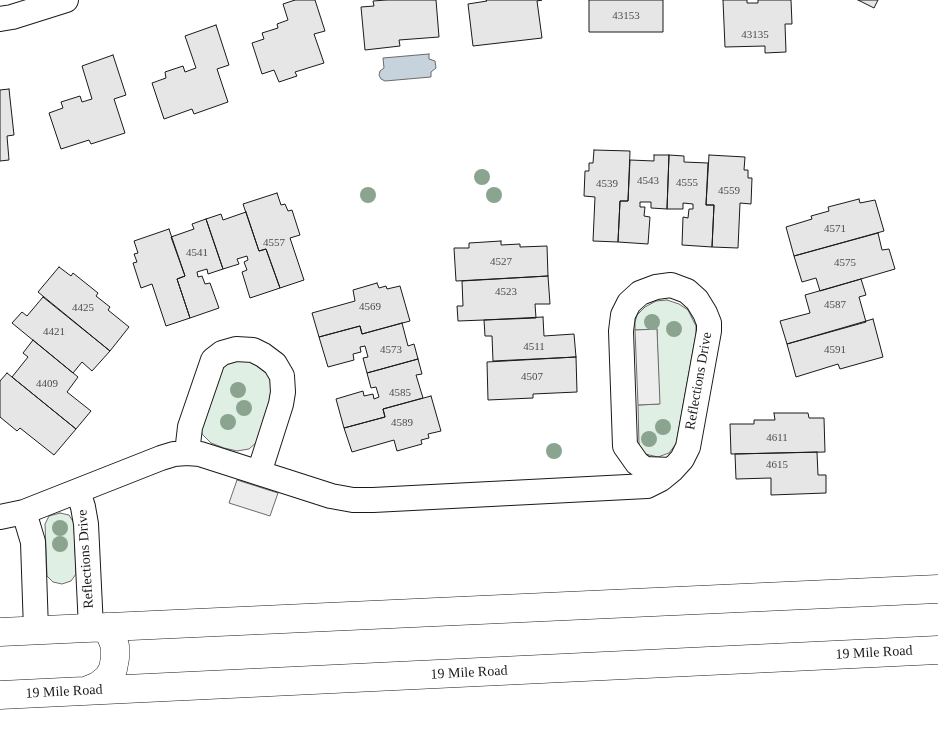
<!DOCTYPE html>
<html>
<head>
<meta charset="utf-8">
<style>
	body { margin:0 }
	canvas { display:block; background:#fff }
</style>
</head>
<body>
<canvas width="938" height="744"></canvas>
<script>
const g = document.querySelector('canvas').getContext('2d');
g.lineJoin = 'round';
function fillPath(path, color) { g.fillStyle = color; g.fill(path, 'evenodd'); }
const poly = rows => new Path2D(rows.map(r => 'M' + r).join(''));
function trace(path, color, width, dash) { g.strokeStyle = color; g.lineWidth = width; g.lineCap = dash ? 'butt' : 'round'; g.setLineDash(dash || []); g.stroke(path); }
function drawText(font, color, halo, rows, align = 'center') {
  g.font = font + ' Georgia,serif'; g.lineWidth = 4; g.setLineDash([]); g.textBaseline = 'middle'; g.strokeStyle = halo; g.fillStyle = color; for (const [text, x, y, turn = 0] of rows) {
    g.save(); g.translate(x, y); g.rotate((+turn || 0) * Math.PI / 180); g.textAlign = isNaN(turn) ? turn : align; if (halo) g.strokeText(text, 0, 0); g.fillText(text, 0, 0); g.restore();
  }
}
const green = poly([
	[667,300,679,304,688,310,696,326,696,334,676,444,669,453,658,457,645,454,639,445,638,405,659,404,657,330,635,330,635,322,637,315,645,307,656,301,667,300],
	[239,359,253,360,264,369,271,379,274,392,257,442,249,449,237,451,224,448,211,443,202,434,201,423,218,373,226,364,239,359],
	[60,513,69,515,74,523,76,574,71,581,62,584,53,582,47,576,45,524,49,516,60,513]
]);
fillPath(green, '#e0efe3');
trace(green, '#6a6a6a', 1);
const parking = poly([
	[657,329,660,404,638,405,635,330,657,329],
	[237,480,278,493,270,516,229,503,237,480]
]);
fillPath(parking, '#ededed');
trace(parking, '#6a6a6a', 1);
const water = poly([
	[429,54,429,59,435,61,436,68,431,72,431,77,385,81,381,79,379,75,380,71,384,68,383,58,429,54]
]);
fillPath(water, '#c6d2dc');
trace(water, '#6a6a6a', 1);
const building = poly([
	[295,0,315,0,325,31,314,34,324,63,295,72,297,76,279,82,274,70,262,74,252,43,264,39,262,33,278,28,277,24,288,20,283,4,295,0],
	[386,0,436,0,439,37,399,40,400,46,365,50,361,7,374,6,373,1,386,0],
	[486,0,542,0,537,1,542,38,473,46,468,4,487,1,486,0],
	[589,0,663,0,663,32,589,32,589,0],
	[723,0,747,0,747,3,758,3,758,0,791,0,792,24,785,24,786,52,765,53,765,46,725,47,723,0],
	[858,0,878,0,874,8,858,0],
	[216,25,229,65,217,69,228,102,194,114,192,109,164,119,152,83,166,78,165,72,183,66,185,72,196,68,185,36,216,25],
	[113,55,126,95,114,99,125,133,91,144,89,140,61,149,49,113,63,108,61,102,80,96,82,102,92,99,82,66,113,55],
	[9,89,14,135,7,136,9,160,0,161,0,90,9,89],
	[594,150,630,151,628,201,620,201,618,242,593,241,595,197,584,196,585,171,589,171,589,163,593,163,594,150],
	[654,155,669,155,667,209,651,208,651,202,640,202,640,207,645,207,644,216,650,217,648,244,618,242,620,201,628,201,630,160,654,161,654,155],
	[669,155,684,156,684,162,708,163,706,205,714,205,712,247,682,245,683,217,688,218,689,209,693,209,693,204,683,203,683,209,667,209,669,155],
	[709,155,745,157,744,170,748,170,748,178,752,178,751,204,740,203,738,248,712,247,714,205,706,205,709,155],
	[277,193,281,205,285,204,288,211,292,210,300,235,290,238,304,280,280,288,266,249,259,251,243,204,277,193],
	[859,199,860,203,875,200,884,231,794,256,786,227,812,219,811,216,829,211,828,207,859,199],
	[246,212,259,251,266,249,280,288,250,298,242,272,247,270,244,262,248,260,247,256,237,259,239,264,223,269,206,219,221,214,223,220,246,212],
	[206,219,223,269,208,274,207,269,197,272,198,277,202,276,205,284,210,283,219,308,190,318,177,279,185,276,171,237,194,229,192,224,206,219],
	[169,229,185,276,177,279,190,318,166,326,152,284,141,288,133,263,137,262,134,254,138,253,134,241,169,229],
	[878,233,882,250,889,249,895,269,820,291,816,278,802,282,794,256,878,233],
	[501,241,501,245,520,244,520,247,547,246,548,276,456,281,454,248,469,248,469,243,501,241],
	[59,267,71,276,73,273,98,293,96,296,110,307,108,310,129,327,110,351,38,292,59,267],
	[548,276,550,304,535,304,536,318,458,321,457,306,463,306,462,281,548,276],
	[861,279,866,295,859,297,866,322,787,344,780,321,810,313,805,295,861,279],
	[377,283,379,288,386,286,387,289,400,286,410,321,362,334,360,326,319,337,312,313,355,301,353,290,377,283],
	[43,297,110,351,92,371,82,362,73,373,12,323,22,312,27,316,43,297],
	[543,317,544,336,574,334,576,357,493,361,492,336,485,336,484,320,543,317],
	[873,319,883,357,840,369,838,364,796,377,787,344,873,319],
	[402,323,408,346,414,344,418,359,367,373,363,358,368,357,365,346,360,347,361,352,353,354,354,360,328,367,319,337,360,326,362,334,402,323],
	[33,340,78,377,67,392,91,411,76,429,12,377,28,357,23,353,33,340],
	[576,357,577,392,533,394,533,398,488,400,487,362,576,357],
	[418,359,422,374,416,375,423,398,383,409,385,417,344,428,336,399,363,391,364,396,373,394,374,399,379,397,376,387,371,388,367,373,418,359],
	[7,373,76,429,54,455,20,428,17,431,0,417,0,381,7,373],
	[431,396,441,431,428,434,429,438,421,440,422,444,397,451,394,440,352,452,344,428,385,417,383,409,431,396],
	[774,413,808,413,809,418,824,418,825,452,731,454,730,424,754,424,754,420,775,420,774,413],
	[817,452,818,475,826,475,826,493,771,495,771,478,736,479,735,454,817,452]
]);
fillPath(building, '#e6e6e6');
trace(building, '#1a1a1a', 1);
const minor = poly([
	[0,19,12,17,66,0],
	[187,453,190,427,213,360,222,353,236,349,253,350,263,355,275,364,282,376,283,392,281,404,259,473],
	[78,491,83,507,86,524,91,628],
	[24,512,33,542,36,630],
	[0,517,24,512,161,458,174,454,187,453,200,454,331,496,353,500,373,500,647,486,661,479,672,470,682,459,688,447,709,331,709,323,705,313,697,300,687,291,671,285,656,287,640,293,629,303,623,315,621,331,625,446,637,463,645,469,672,470]
]);
const secondary = poly([
	[0,632,938,589],
	[86,691,98,686,108,678,113,669,115,658,115,646,111,636,106,627],
	[0,695,938,650]
]);
trace(minor, '#1a1a1a', 26);
trace(secondary, '#1a1a1a', 29);
trace(minor, '#fff', 24);
trace(secondary, '#fff', 28);
g.fillStyle = '#8aa48f';
for (const [x, y] of [
	[482,177],
	[368,195],
	[494,195],
	[652,322],
	[674,329],
	[238,390],
	[244,408],
	[228,422],
	[663,427],
	[649,439],
	[554,451],
	[60,528],
	[60,544]
]) { g.beginPath(); g.arc(x, y, 8, 0, 2 * Math.PI); g.fill(); }
drawText('11px', '#4d4d4d', null, [
	["43153",626,16],
	["43135",755,35],
	["4543",648,181],
	["4555",687,183],
	["4539",607,184],
	["4559",729,191],
	["4571",835,229],
	["4557",274,243],
	["4541",197,253],
	["4527",501,262],
	["4575",845,263],
	["4523",506,292],
	["4587",835,305],
	["4569",370,307],
	["4425",83,308],
	["4421",54,332],
	["4511",534,347],
	["4573",391,350],
	["4591",835,350],
	["4507",532,377],
	["4409",47,384],
	["4585",400,393],
	["4589",402,423],
	["4611",777,438],
	["4615",777,465]
]);
drawText('14px', '#1a1a1a', '#fff', [
	["Reflections Drive",699,381,-80],
	["Reflections Drive",86,559,-94],
	["19 Mile Road",874,653,-3],
	["19 Mile Road",469,673,-3],
	["19 Mile Road",64,692,-3]
]);
</script>
</body>
</html>
